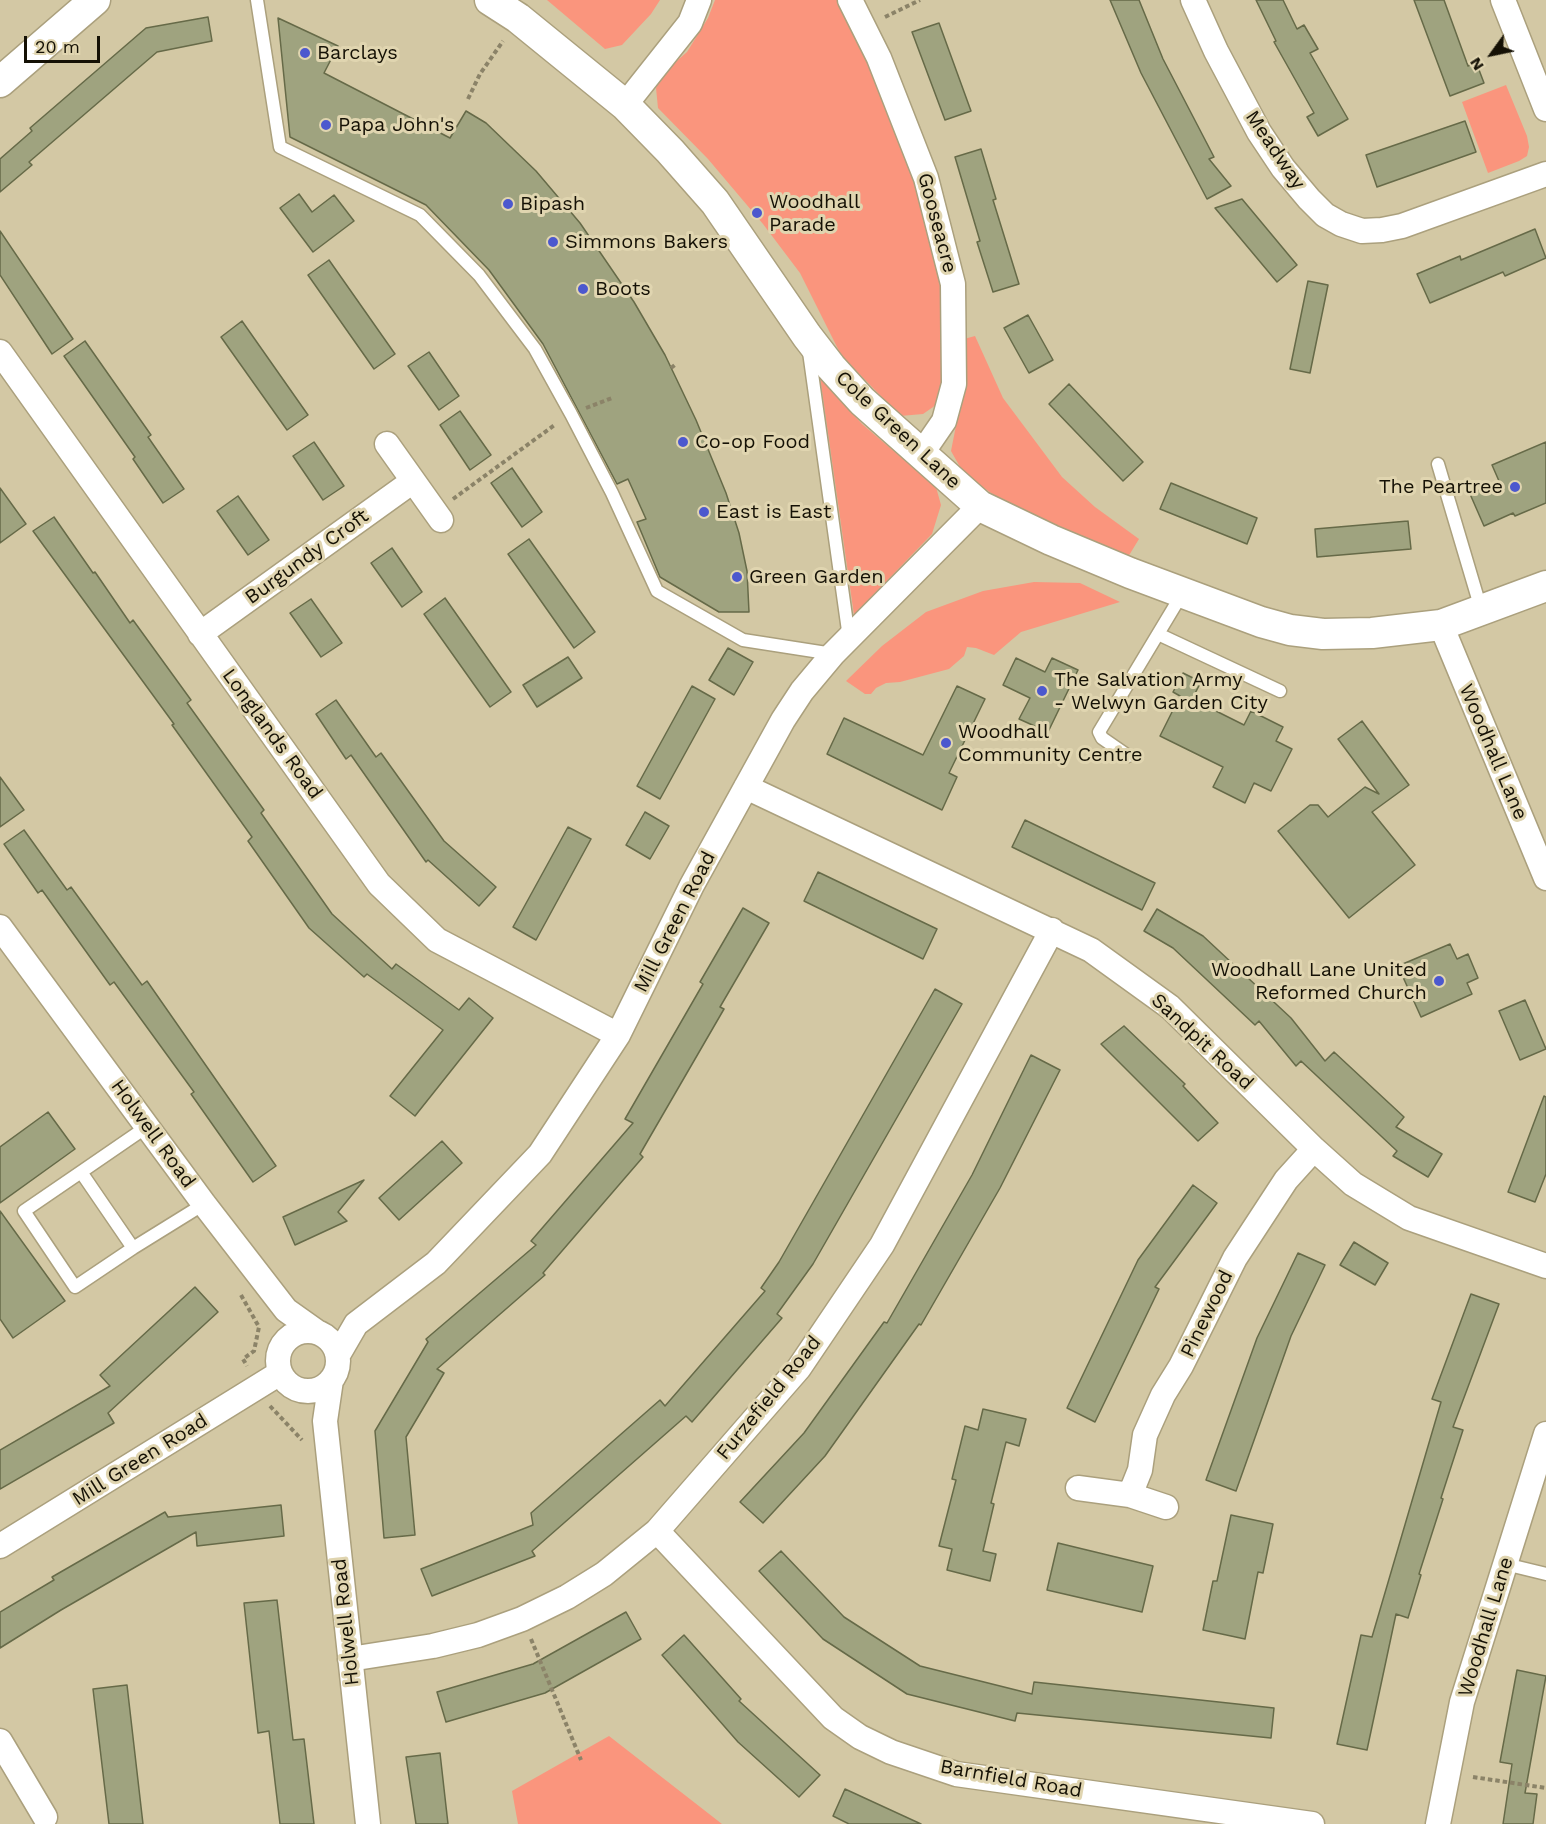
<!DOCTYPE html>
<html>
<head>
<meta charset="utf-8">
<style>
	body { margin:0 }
	#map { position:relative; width:1546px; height:1824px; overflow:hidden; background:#d3c8a4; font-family:"Work Sans",sans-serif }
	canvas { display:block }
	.north { position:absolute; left:1462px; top:24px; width:60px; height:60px; -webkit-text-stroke:4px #e0d5b0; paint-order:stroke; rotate:237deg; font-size:16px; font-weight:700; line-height:24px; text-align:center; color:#151105 }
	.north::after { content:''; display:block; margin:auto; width:21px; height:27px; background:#151105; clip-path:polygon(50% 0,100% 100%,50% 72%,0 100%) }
	.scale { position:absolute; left:24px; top:36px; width:76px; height:27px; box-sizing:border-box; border:3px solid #151105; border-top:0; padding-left:8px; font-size:18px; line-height:21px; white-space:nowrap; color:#151105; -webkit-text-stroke:4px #e0d5b0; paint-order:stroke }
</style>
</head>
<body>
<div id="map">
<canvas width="1546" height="1824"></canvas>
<div class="north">N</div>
<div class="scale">20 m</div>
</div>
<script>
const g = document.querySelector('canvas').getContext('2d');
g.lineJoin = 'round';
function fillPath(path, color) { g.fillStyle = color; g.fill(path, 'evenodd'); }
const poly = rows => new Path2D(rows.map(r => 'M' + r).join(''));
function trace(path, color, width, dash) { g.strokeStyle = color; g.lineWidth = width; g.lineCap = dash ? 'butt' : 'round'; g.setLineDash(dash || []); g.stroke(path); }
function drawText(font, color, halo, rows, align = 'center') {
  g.font = font + ' "Work Sans",sans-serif'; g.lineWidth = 6; g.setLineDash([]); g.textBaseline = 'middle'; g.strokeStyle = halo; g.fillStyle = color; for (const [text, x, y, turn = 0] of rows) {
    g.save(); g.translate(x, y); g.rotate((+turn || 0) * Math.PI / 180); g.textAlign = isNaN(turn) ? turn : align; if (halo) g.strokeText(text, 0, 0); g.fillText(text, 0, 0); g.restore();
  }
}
fillPath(poly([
	[547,0,660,0,651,14,622,45,605,49],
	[715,0,840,0,858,32,920,195,946,301,945,387,936,405,923,414,900,416,841,355,800,273,763,224,708,159,658,108,656,88,664,72,687,52,708,18],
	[1506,85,1527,136,1529,147,1527,156,1519,161,1488,173,1462,102],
	[975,336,1003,398,1062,477,1095,507,1139,539,1128,557,1050,527,991,493,964,474,951,451,963,390,964,339],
	[820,377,862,424,936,487,941,505,932,534,854,615],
	[1034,582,1080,583,1120,602,1021,632,994,655,976,648,967,647,964,656,949,669,900,682,886,683,876,688,871,694,865,694,846,681,882,646,926,612,983,591],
	[609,1736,722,1824,518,1824,512,1791]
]), '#fa957d');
const building = poly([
	[1110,0,1139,0,1163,59,1214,157,1209,159,1231,186,1207,199,1141,73,1110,0],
	[1256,0,1283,0,1297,29,1304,25,1318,49,1310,53,1348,119,1318,136,1307,117,1314,113,1274,42,1276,41,1256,0],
	[1414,0,1444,0,1468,66,1476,62,1484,83,1450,96,1414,0],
	[208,17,212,41,157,52,29,162,32,165,0,192,0,159,32,131,30,128,146,28,208,17],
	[278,18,338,46,324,73,450,138,466,111,486,123,536,171,580,223,634,302,665,355,696,420,726,493,739,533,747,571,749,612,719,612,660,577,637,522,646,519,628,479,617,484,543,344,489,270,426,205,290,137,278,18],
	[939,23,971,111,945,120,912,32,939,23],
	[1465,121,1476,152,1377,187,1366,155,1465,121],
	[981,149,996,199,993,200,1019,284,993,292,977,242,980,241,955,157,981,149],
	[299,194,312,212,334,195,354,221,313,252,280,208,299,194],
	[1242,199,1297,265,1277,282,1215,208,1242,199],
	[1535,229,1546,258,1505,276,1503,272,1430,303,1417,274,1460,256,1461,260,1535,229],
	[0,231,73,339,52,354,0,275,0,231],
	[329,260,395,354,374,369,308,275,329,260],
	[1308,281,1328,285,1310,373,1290,369,1308,281],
	[1028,315,1053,360,1029,373,1004,328,1028,315],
	[242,321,308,415,287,430,221,337,242,321],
	[85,341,151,435,148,437,184,489,163,503,133,459,135,457,64,356,85,341],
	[429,352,459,396,439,410,408,366,429,352],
	[1069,384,1143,462,1123,481,1049,404,1069,384],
	[460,411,491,455,470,470,440,425,460,411],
	[314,442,344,486,323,500,293,456,314,442],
	[1546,442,1546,503,1515,516,1513,513,1484,526,1470,494,1499,481,1492,465,1546,442],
	[512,468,542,512,522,527,491,483,512,468],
	[1171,483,1257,518,1247,544,1160,509,1171,483],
	[0,488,26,524,0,543,0,488],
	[238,496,269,540,248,555,217,511,238,496],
	[54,517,93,573,95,572,130,623,133,620,191,700,187,703,264,810,261,813,332,914,392,969,396,964,459,1010,469,998,493,1018,415,1116,390,1096,443,1030,367,974,364,977,309,928,248,841,252,837,172,725,174,724,33,531,54,517],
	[1408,521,1411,549,1317,557,1315,529,1408,521],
	[529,539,595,632,574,648,508,554,529,539],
	[392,548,422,592,402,607,371,563,392,548],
	[445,598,511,692,490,707,424,614,445,598],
	[311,599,342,643,321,657,290,613,311,599],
	[728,648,753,662,734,695,709,680,728,648],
	[568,657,582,678,537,707,523,685,568,657],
	[1016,658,1045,672,1052,658,1078,670,1048,732,1019,719,1030,698,1003,685,1016,658],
	[1183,673,1201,682,1192,699,1244,725,1251,711,1283,727,1276,741,1292,749,1271,791,1254,783,1245,803,1213,787,1223,767,1160,736,1180,696,1173,692,1183,673],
	[692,686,715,699,660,799,637,786,692,686],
	[957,686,985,699,949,773,957,777,942,810,827,754,844,718,923,755,957,686],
	[336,700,376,757,381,753,444,841,496,887,479,906,428,860,426,862,351,755,346,759,316,714,336,700],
	[1362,721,1409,785,1372,812,1415,865,1349,918,1278,831,1310,805,1318,805,1328,817,1365,787,1379,794,1338,739,1362,721],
	[0,777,24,810,0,827,0,777],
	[645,812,669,826,650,859,626,845,645,812],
	[1025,820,1155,883,1142,910,1012,847,1025,820],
	[568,827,591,839,536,940,513,927,568,827],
	[24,830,67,890,71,887,142,985,147,981,276,1166,253,1182,191,1094,194,1092,114,982,110,985,42,890,38,893,4,844,24,830],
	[818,872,937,929,923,959,804,901,818,872],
	[743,908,769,923,720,1007,724,1009,640,1154,643,1157,543,1273,545,1275,437,1369,444,1373,406,1437,415,1535,384,1538,375,1431,428,1342,426,1339,536,1245,531,1241,633,1123,625,1119,703,984,700,982,743,908],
	[1157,909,1203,936,1291,1018,1325,1061,1334,1052,1404,1117,1396,1127,1442,1154,1428,1177,1393,1156,1397,1151,1301,1061,1296,1066,1259,1021,1255,1025,1173,948,1144,931,1157,909],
	[1450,944,1457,959,1468,954,1478,978,1467,983,1472,994,1421,1017,1398,966,1450,944],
	[935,989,962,1004,813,1264,777,1314,782,1318,692,1422,686,1416,532,1551,535,1556,432,1596,421,1569,533,1525,531,1513,660,1400,665,1406,765,1291,761,1288,779,1262,935,989],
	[1525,1000,1546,1049,1520,1060,1499,1011,1525,1000],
	[1124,1026,1185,1084,1183,1086,1218,1123,1198,1141,1101,1044,1124,1026],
	[1031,1055,1060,1070,1000,1188,921,1325,919,1324,825,1456,763,1523,740,1502,804,1433,884,1322,887,1323,972,1175,1031,1055],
	[1544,1096,1546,1097,1546,1174,1535,1202,1508,1192,1544,1096],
	[48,1112,75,1149,0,1203,0,1147,48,1112],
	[442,1141,462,1163,399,1220,379,1198,442,1141],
	[364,1180,338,1212,347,1221,295,1245,283,1217,364,1180],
	[1193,1185,1217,1203,1155,1287,1159,1289,1095,1422,1067,1408,1138,1260,1193,1185],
	[0,1211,65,1301,13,1338,0,1319,0,1211],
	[1354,1242,1388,1263,1375,1285,1340,1265,1354,1242],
	[1298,1253,1325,1265,1291,1336,1236,1491,1206,1480,1257,1338,1298,1253],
	[195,1287,218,1312,108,1413,114,1423,0,1489,0,1450,110,1386,100,1375,195,1287],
	[1471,1294,1499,1304,1453,1427,1463,1430,1441,1498,1443,1499,1419,1574,1421,1575,1408,1618,1396,1614,1367,1750,1337,1744,1361,1635,1372,1637,1441,1402,1432,1399,1471,1294],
	[983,1409,1026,1419,1019,1446,1006,1442,991,1503,994,1504,983,1551,996,1554,990,1581,947,1570,952,1549,939,1546,956,1480,952,1479,965,1426,978,1430,983,1409],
	[281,1505,284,1536,197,1546,196,1532,61,1610,0,1648,0,1612,54,1580,52,1577,165,1512,168,1517,281,1505],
	[1231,1515,1273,1524,1263,1573,1258,1572,1245,1639,1203,1630,1213,1581,1217,1581,1231,1515],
	[1058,1543,1153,1566,1142,1612,1047,1590,1058,1543],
	[781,1551,844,1617,920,1666,1032,1694,1034,1682,1274,1708,1271,1738,1017,1713,1015,1721,907,1694,823,1639,759,1571,781,1551],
	[277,1600,293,1740,304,1739,314,1824,280,1824,269,1731,258,1733,244,1603,277,1600],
	[626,1612,641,1639,545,1693,446,1722,437,1692,533,1664,626,1612],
	[684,1635,741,1699,739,1701,820,1775,799,1797,738,1742,662,1655,684,1635],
	[1517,1670,1546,1676,1525,1793,1537,1794,1533,1824,1503,1824,1512,1764,1500,1762,1517,1670],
	[127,1685,143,1824,109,1824,93,1689,127,1685],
	[440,1753,448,1824,416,1824,406,1757,440,1753],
	[845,1789,921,1824,849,1824,833,1816,845,1789]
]);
fillPath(building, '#9fa37f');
trace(building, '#666a48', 1.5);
const service = poly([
	[257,0,280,147,420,215,479,275,535,349,571,414,612,493,657,591,743,640,833,654],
	[809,352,849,638],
	[1438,464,1481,609],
	[1158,634,1280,691],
	[1128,756,1102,738,1099,732,1182,594],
	[81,1172,133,1248,75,1287,24,1211,81,1172,148,1126],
	[133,1248,204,1204],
	[1505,1564,1546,1574]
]);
const minor = poly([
	[850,0,879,58,926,178,953,284,954,384,944,421,922,453],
	[1193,0,1216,51,1259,132,1283,168,1309,199,1325,215,1341,224,1362,231,1382,230,1402,226,1546,174],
	[1503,0,1546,109],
	[625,105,690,23,699,0],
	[0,352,379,884,437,940,618,1035],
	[387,444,441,520],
	[1441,625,1546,878],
	[200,634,413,481],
	[746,787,1091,950,1170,1007,1314,1149,1353,1184,1409,1218,1546,1266],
	[0,927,204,1204,286,1310,317,1332],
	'278 1361a30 30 0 1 1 60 0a30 30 0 1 1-60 0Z',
	[338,1355,356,1324,436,1263,540,1154,618,1035,692,885,783,720,802,691,833,654,980,506],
	[331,1380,325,1421,368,1824],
	[1078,1488,1130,1495,1166,1507],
	[1130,1495,1140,1470,1145,1435,1163,1395,1181,1366,1235,1258,1286,1180,1314,1149],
	[657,1531,833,1718,860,1737,891,1752,956,1774,1312,1824],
	[0,1546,280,1373],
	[350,1659,433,1646,478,1635,522,1619,567,1597,604,1574,657,1531,799,1368,882,1245,1052,930],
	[0,1741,45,1817],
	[1438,1824,1462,1702,1546,1434]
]);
const tertiary = poly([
	[490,0,518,18,625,105,670,151,715,202,807,336,831,367,862,401,980,506,1051,540,1130,573,1261,622,1290,630,1323,634,1372,633,1441,625,1546,586],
	[0,82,95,0]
]);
trace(service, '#aba07d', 15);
trace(minor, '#aba07d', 27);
trace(tertiary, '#aba07d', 33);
trace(poly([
	[885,17,920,0],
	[468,99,480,74,503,41],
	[671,368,676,364],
	[586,408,612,398],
	[453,499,556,424],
	[241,1295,259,1327,254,1351,243,1359,247,1366],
	[270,1406,302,1440],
	[531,1639,581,1760],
	[1473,1777,1546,1788]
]), '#8b8368', 4, [4.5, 3]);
trace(service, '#fff', 12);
trace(minor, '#fff', 24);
trace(tertiary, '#fff', 30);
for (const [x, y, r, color] of [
	[305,53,6,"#4c58ce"],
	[326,125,6,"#4c58ce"],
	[508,204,6,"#4c58ce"],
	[757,213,6,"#4c58ce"],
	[553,242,6,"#4c58ce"],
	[583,289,6,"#4c58ce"],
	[683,442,6,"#4c58ce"],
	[1515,487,6,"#4c58ce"],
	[704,512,6,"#4c58ce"],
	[737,577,6,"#4c58ce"],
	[1042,691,6,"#4c58ce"],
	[946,743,6,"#4c58ce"],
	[1439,981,6,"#4c58ce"]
]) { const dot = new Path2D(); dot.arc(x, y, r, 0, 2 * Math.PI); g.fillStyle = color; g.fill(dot); trace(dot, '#e0d5b0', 2); }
drawText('20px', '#151105', '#e0d5b0', [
	["Barclays",317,53],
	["Papa John's",338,125],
	["Woodhall",769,202],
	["Parade",769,225],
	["Bipash",520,204],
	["Simmons Bakers",565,242],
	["Boots",595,289],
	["Co-op Food",695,442],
	["The Peartree",1503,487,"right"],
	["East is East",716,512],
	["Green Garden",749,577],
	["The Salvation Army",1054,680],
	["- Welwyn Garden City",1054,703],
	["Woodhall",958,732],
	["Community Centre",958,755],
	["Woodhall Lane United",1427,970,"right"],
	["Reformed Church",1427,993,"right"]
], 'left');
drawText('20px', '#151105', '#e0d5b0', [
	["Meadway",1275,150,56],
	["Gooseacre",937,223,75],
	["Cole Green Lane",898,430,43],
	["Burgundy Croft",307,557,-36],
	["Longlands Road",272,734,54],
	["Woodhall Lane",1493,752,67],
	["Mill Green Road",675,922,-63],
	["Sandpit Road",1202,1042,43],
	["Holwell Road",153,1134,54],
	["Pinewood",1207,1314,-64],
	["Furzefield Road",769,1398,-51],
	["Mill Green Road",140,1460,-32],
	["Holwell Road",346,1622,-96],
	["Woodhall Lane",1486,1627,-73],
	["Barnfield Road",1011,1779,10]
]);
</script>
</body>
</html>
